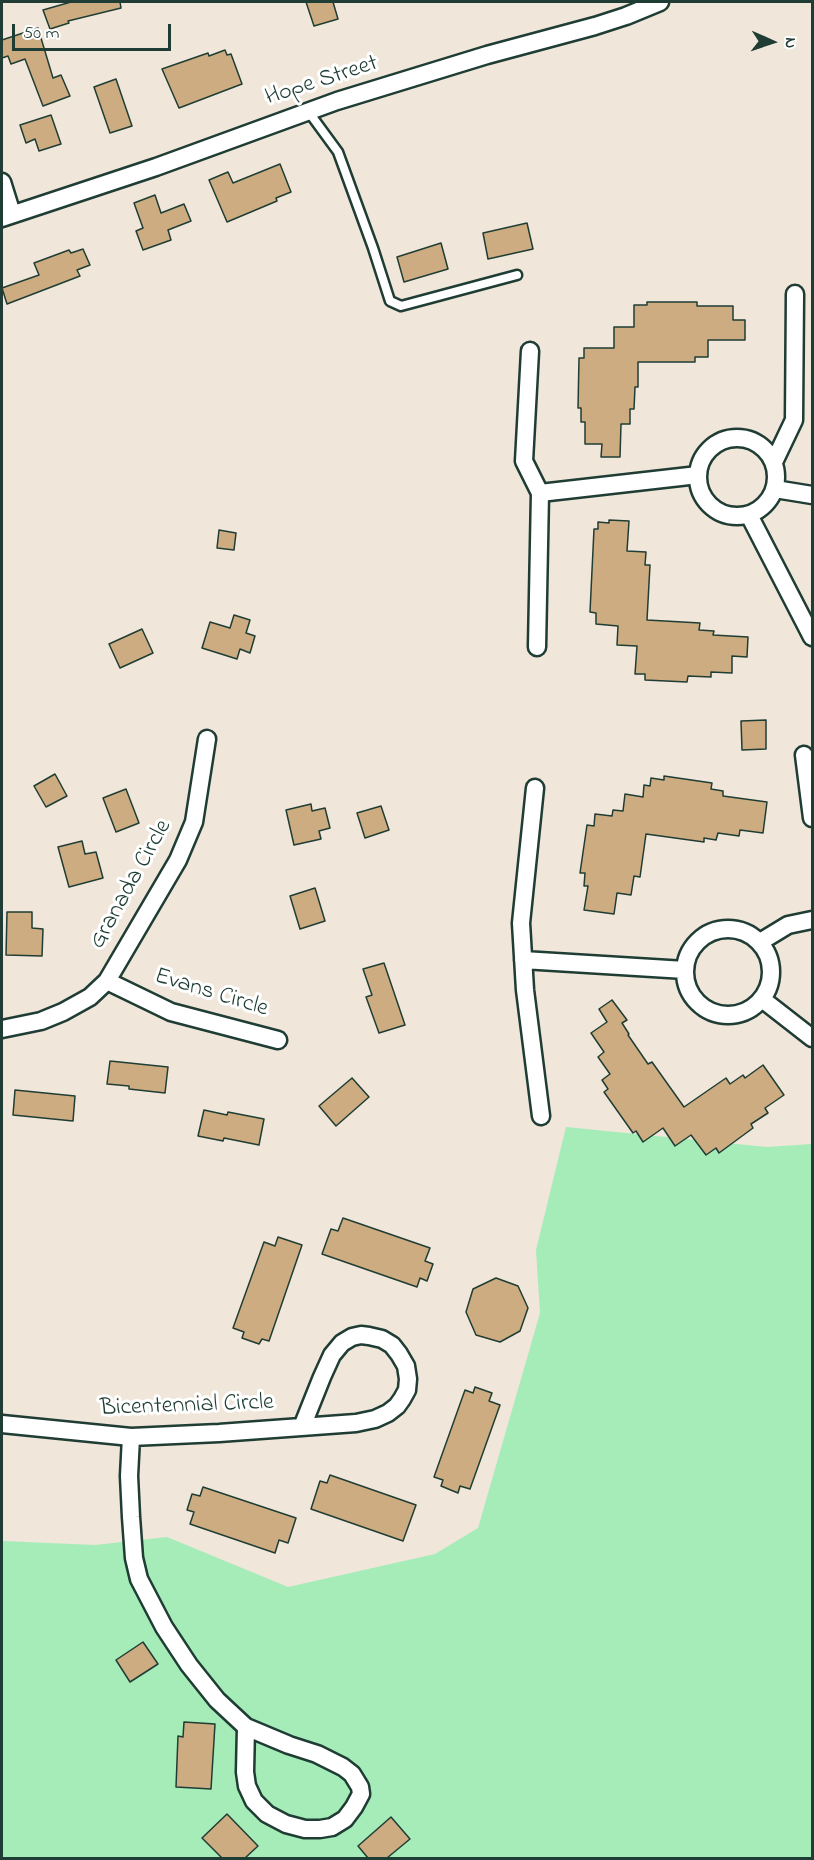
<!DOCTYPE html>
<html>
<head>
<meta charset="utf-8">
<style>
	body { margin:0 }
	#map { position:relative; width:814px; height:1860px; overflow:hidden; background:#f0e6d9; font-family:"Indie Flower",sans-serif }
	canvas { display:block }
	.frame { position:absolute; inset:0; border:3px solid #1f3d34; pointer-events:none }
	.north { position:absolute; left:742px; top:12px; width:60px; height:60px; -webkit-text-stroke:4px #fff; paint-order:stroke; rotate:93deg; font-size:16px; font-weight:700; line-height:24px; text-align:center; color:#1f3d34 }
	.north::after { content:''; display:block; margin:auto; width:21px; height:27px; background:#1f3d34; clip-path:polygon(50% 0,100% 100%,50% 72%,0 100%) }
	.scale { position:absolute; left:12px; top:24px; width:159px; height:27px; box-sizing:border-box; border:3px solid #1f3d34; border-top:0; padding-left:8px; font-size:18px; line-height:21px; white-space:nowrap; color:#1f3d34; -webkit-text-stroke:4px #fff; paint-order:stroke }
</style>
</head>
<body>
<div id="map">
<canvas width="814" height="1860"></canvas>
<div class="frame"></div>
<div class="north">N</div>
<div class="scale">50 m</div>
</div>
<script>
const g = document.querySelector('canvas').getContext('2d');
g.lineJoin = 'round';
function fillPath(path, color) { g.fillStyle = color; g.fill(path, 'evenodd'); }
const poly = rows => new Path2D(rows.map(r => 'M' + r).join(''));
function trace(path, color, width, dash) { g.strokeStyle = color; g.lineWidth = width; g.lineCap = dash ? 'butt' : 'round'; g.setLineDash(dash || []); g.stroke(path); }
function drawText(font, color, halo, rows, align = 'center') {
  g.font = font + ' "Indie Flower",sans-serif'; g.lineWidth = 6; g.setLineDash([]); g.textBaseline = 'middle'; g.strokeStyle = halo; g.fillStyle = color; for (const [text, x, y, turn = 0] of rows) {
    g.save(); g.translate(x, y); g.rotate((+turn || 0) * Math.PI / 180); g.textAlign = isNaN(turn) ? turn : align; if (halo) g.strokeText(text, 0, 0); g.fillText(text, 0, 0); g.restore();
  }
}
fillPath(poly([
	[566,1127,767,1147,812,1144,812,1858,2,1858,2,1541,95,1545,167,1537,288,1587,435,1554,478,1528,540,1313,536,1250]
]), '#a5ecb9');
const building = poly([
	[71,2,120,2,121,8,68,21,69,23,50,29,43,10,71,2],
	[306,2,333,2,338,19,314,26,306,2],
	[38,28,53,78,61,75,70,96,43,106,25,59,11,64,8,56,2,58,2,40,38,28],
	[225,50,227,55,231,54,242,84,179,108,162,69,208,53,209,56,225,50],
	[116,79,132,126,110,133,94,87,116,79],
	[51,115,61,144,39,151,35,139,26,143,20,125,51,115],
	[280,164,291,192,276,198,277,201,227,222,209,180,228,172,233,183,280,164],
	[155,195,161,213,184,204,191,221,168,230,171,240,143,250,136,231,143,228,134,203,155,195],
	[527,223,533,249,488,259,483,233,527,223],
	[441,243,448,269,404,282,397,257,441,243],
	[83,249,90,265,77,270,80,276,7,304,2,288,39,275,34,263,69,250,71,253,83,249],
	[647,302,697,302,697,306,733,306,733,320,745,320,745,340,708,340,708,357,695,357,695,362,638,362,638,387,635,387,634,409,630,409,630,424,621,424,620,457,601,457,602,444,585,444,585,422,581,422,581,408,578,408,579,358,584,358,584,348,614,348,614,327,634,327,634,305,647,305,647,302],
	[609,520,629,521,627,551,646,552,645,565,650,565,647,620,700,623,699,630,714,631,713,635,748,637,747,657,732,656,732,673,711,672,711,677,688,676,687,682,645,680,645,674,635,674,637,646,617,645,618,626,596,624,596,613,590,612,594,529,598,529,598,522,609,523,609,520],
	[219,530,236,533,234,550,217,548,219,530],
	[234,615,250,620,246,633,255,636,250,653,240,649,237,659,202,648,210,622,230,628,234,615],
	[142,629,153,653,120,668,109,644,142,629],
	[766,720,766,749,742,750,741,721,766,720],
	[55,774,67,796,46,807,34,786,55,774],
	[664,776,712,783,711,789,723,791,723,796,767,802,763,833,740,830,739,836,718,833,716,840,704,838,704,842,646,834,640,877,634,876,631,895,617,893,614,914,584,910,588,886,584,886,585,873,580,873,587,825,594,826,595,814,612,816,613,810,623,811,625,794,643,797,644,785,650,786,651,778,664,780,664,776],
	[126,789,139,823,116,832,103,798,126,789],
	[311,804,312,811,325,808,330,828,319,831,321,839,294,845,286,810,311,804],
	[381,806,389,830,365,838,357,813,381,806],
	[82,841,85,854,96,852,103,878,69,887,58,847,82,841],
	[315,888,325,921,300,929,290,896,315,888],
	[7,912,32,912,32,928,43,929,42,956,6,955,7,912],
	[384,963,405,1025,379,1033,366,997,372,995,363,969,384,963],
	[612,1000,627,1020,622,1023,629,1034,628,1035,648,1064,652,1062,684,1107,726,1078,730,1084,743,1075,745,1078,763,1065,784,1095,765,1108,768,1113,751,1124,753,1128,719,1153,716,1148,706,1155,691,1135,675,1146,663,1128,643,1142,636,1131,633,1133,604,1092,608,1089,602,1080,610,1074,598,1057,604,1052,591,1033,607,1022,599,1009,612,1000],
	[110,1061,168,1067,165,1093,129,1089,129,1086,107,1084,110,1061],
	[352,1078,369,1097,336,1126,319,1106,352,1078],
	[15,1090,75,1096,73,1121,13,1115,15,1090],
	[204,1110,227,1115,228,1112,264,1119,259,1145,224,1138,223,1141,198,1136,204,1110],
	[343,1218,430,1248,425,1261,433,1264,427,1281,420,1278,417,1287,322,1254,331,1229,338,1231,343,1218],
	[278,1237,302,1245,269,1341,262,1339,259,1344,242,1338,244,1332,233,1328,264,1242,275,1246,278,1237],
	[496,1278,518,1286,528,1308,520,1331,500,1342,476,1335,466,1312,473,1289,496,1278],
	[475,1387,492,1393,489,1401,500,1405,470,1489,460,1486,458,1493,441,1486,443,1480,434,1477,465,1390,473,1393,475,1387],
	[330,1475,416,1505,403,1541,311,1509,320,1481,327,1483,330,1475],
	[203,1487,296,1518,288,1543,279,1540,275,1553,190,1524,194,1512,187,1510,192,1494,200,1496,203,1487],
	[143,1642,158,1664,130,1682,116,1660,143,1642],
	[184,1722,215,1724,211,1789,176,1787,178,1736,183,1737,184,1722],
	[227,1814,258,1846,245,1858,222,1858,202,1838,227,1814],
	[391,1817,410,1839,387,1858,368,1858,358,1846,391,1817]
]);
fillPath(building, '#ceac81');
trace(building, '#1f3d34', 1.5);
const lane = poly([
	[308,111,338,152,373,248,390,301,401,306,517,275]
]);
const street = poly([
	[2,182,12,214],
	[2,218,156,167,337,101,487,55,595,26,626,16,660,2],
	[530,351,524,461,540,493,537,647],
	'698 477a39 39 0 1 1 78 0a39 39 0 1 1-78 0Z',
	[774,462,794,420,795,294],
	[775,489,812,495],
	[540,493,698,475],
	[749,515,812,637],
	[804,755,812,818],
	[535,788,521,923,525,990,541,1116],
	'685 972a43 43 0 1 1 86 0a43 43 0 1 1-86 0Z',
	[760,942,788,925,812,920],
	[523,960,685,970],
	[107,981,178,860,194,822,207,739],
	[762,999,812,1038],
	[2,1029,41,1021,63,1012,90,997,107,981,171,1012,278,1040],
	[2,1424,131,1437,219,1433,356,1423,375,1419,388,1413,397,1406,402,1399,407,1390,408,1379,406,1366,399,1354,392,1345,382,1339,369,1336,361,1335,352,1337,342,1343,332,1355,322,1377,302,1427],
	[131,1437,129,1476,131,1517,134,1558,139,1579,164,1627,189,1665,217,1700,246,1727,245,1772,247,1786,254,1801,267,1814,286,1824,305,1829,320,1829,332,1827,345,1819,354,1807,361,1794,360,1787,352,1774,343,1767,317,1754,289,1745,246,1727]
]);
trace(lane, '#1f3d34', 13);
trace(street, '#1f3d34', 21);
trace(lane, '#fff', 8);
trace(street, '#fff', 16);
drawText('24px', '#1f3d34', '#fff', [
	["Hope Street",322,82,-18],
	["Granada Circle",132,885,-61],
	["Evans Circle",211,994,17],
	["Bicentennial Circle",187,1407,-2]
]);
</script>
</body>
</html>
